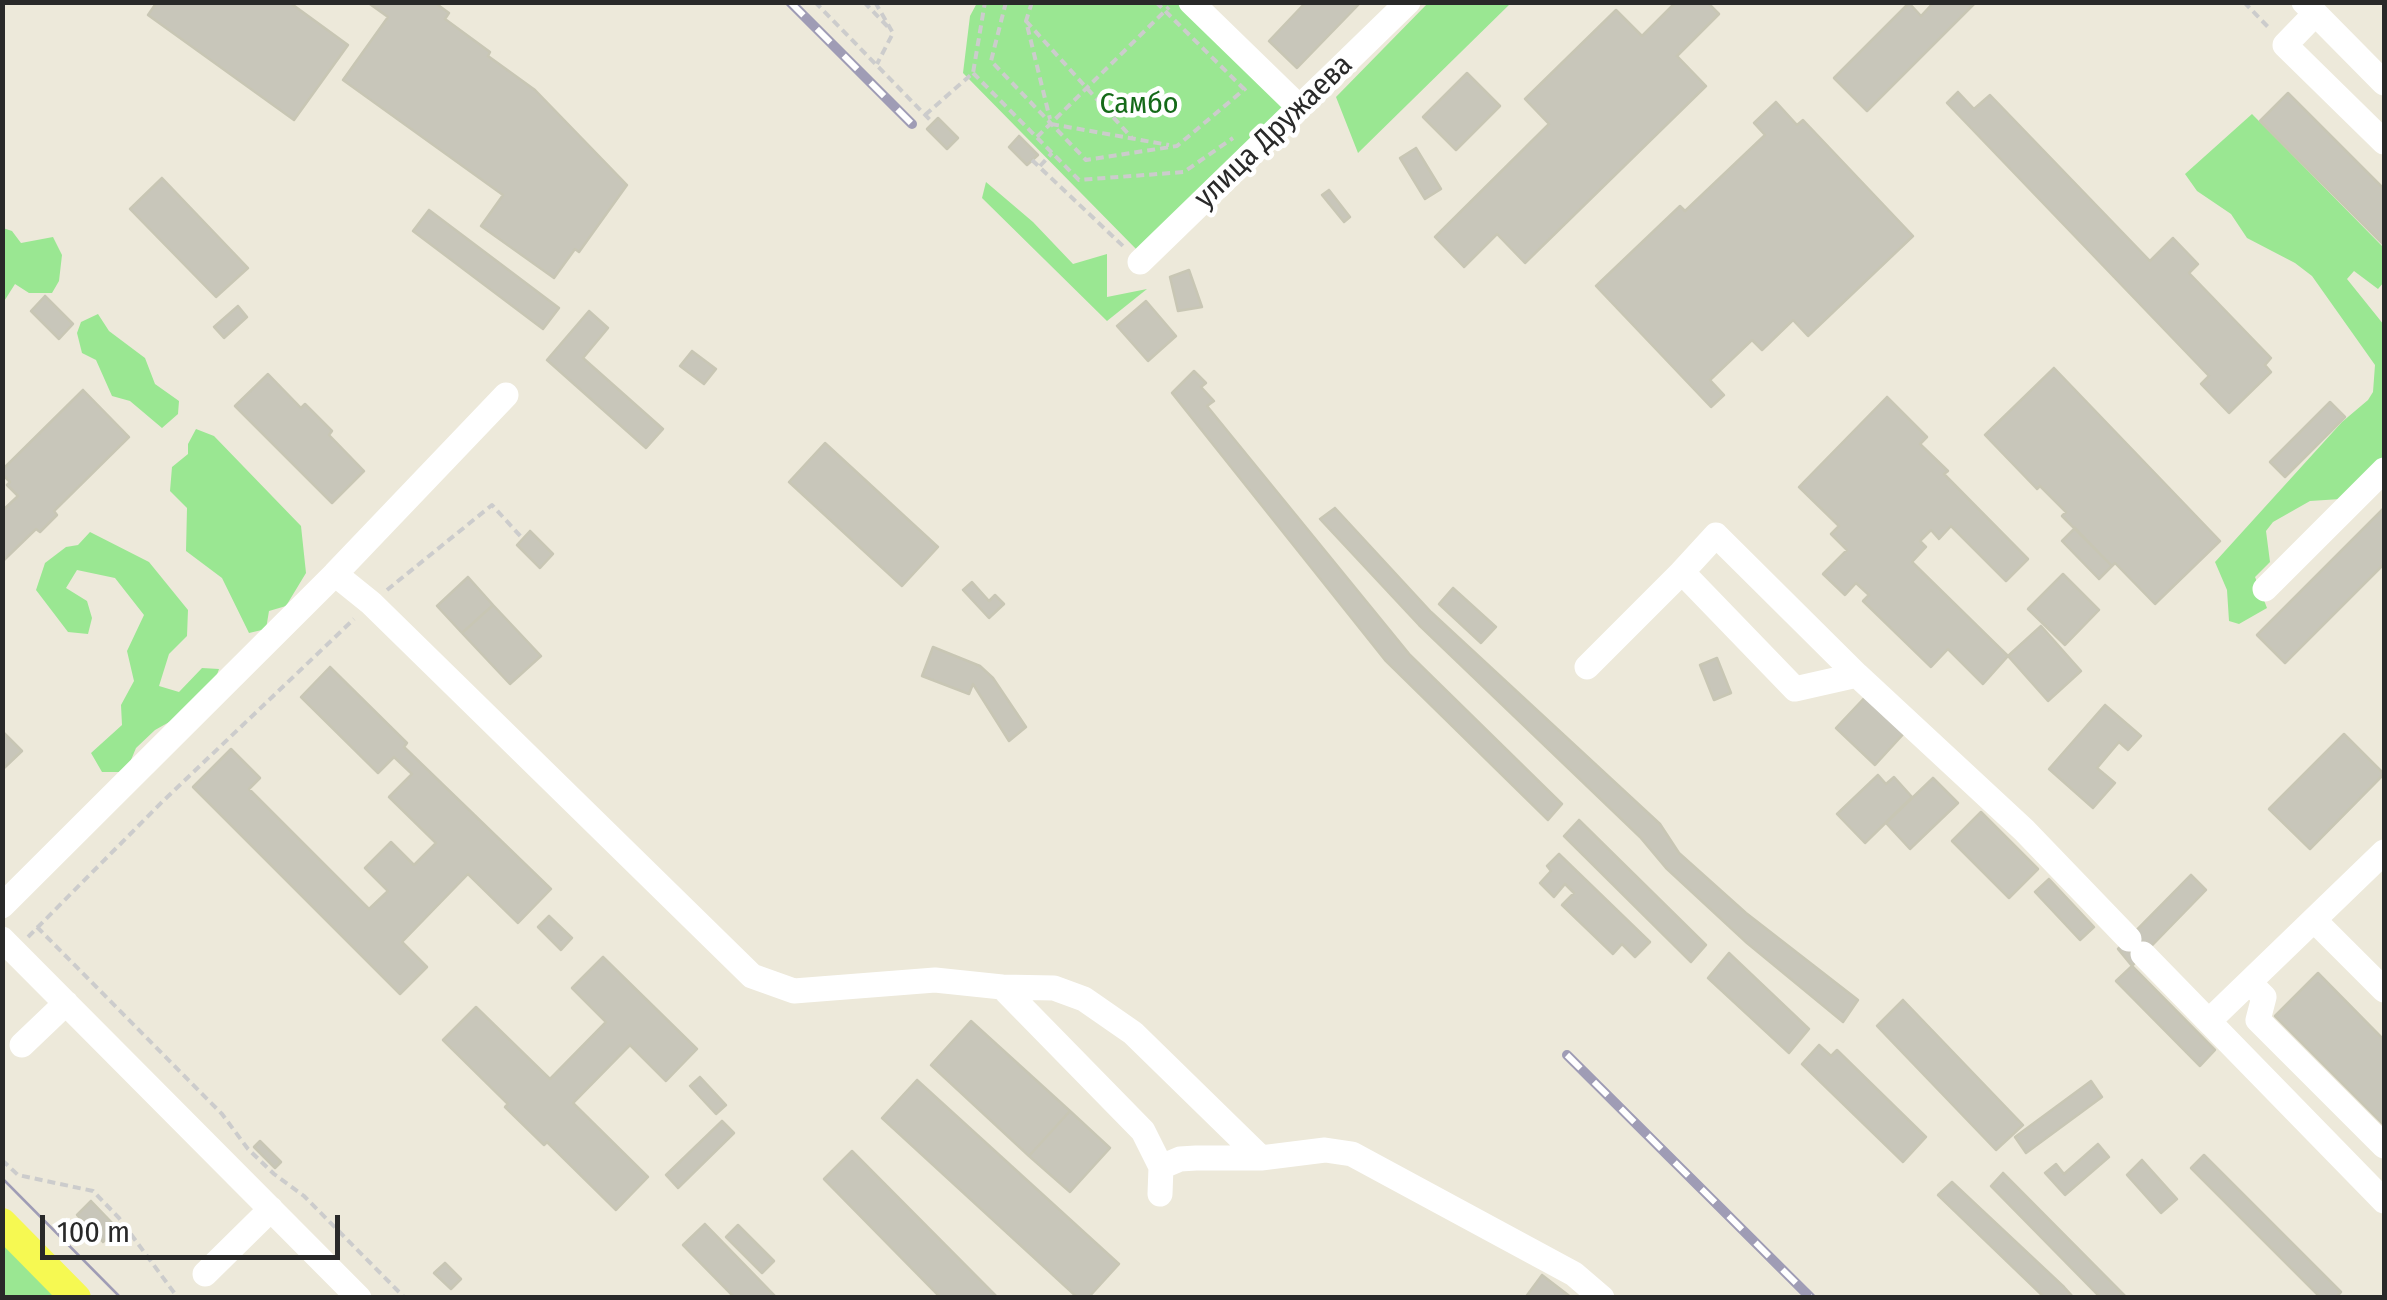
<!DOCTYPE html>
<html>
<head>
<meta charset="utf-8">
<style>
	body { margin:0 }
	#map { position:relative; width:2387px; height:1300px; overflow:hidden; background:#ede9da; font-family:"Fira Sans Condensed",sans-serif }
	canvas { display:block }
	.frame { position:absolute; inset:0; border:5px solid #292929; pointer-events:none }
	.scale { position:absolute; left:40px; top:1215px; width:300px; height:45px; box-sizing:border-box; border:5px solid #292929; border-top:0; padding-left:12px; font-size:30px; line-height:35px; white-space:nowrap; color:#292929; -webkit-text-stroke:8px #fff; paint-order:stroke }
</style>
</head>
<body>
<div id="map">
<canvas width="2387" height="1300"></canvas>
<div class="frame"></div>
<div class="scale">100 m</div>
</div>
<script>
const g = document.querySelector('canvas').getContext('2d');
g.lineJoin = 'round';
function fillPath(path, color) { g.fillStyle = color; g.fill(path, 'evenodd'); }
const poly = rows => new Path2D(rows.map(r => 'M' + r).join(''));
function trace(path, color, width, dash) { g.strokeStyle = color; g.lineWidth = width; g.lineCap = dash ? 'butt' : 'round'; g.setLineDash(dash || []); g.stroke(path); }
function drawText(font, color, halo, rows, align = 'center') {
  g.font = font + ' "Fira Sans Condensed",sans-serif'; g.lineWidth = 9; g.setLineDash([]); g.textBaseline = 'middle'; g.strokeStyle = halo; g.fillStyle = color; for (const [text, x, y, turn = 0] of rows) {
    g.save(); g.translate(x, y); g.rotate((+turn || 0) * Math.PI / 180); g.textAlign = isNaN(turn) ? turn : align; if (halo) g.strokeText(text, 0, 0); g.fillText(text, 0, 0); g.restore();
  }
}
fillPath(poly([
	[977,3,1180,3,1288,106,1138,251,963,73,970,16],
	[1428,3,1511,3,1358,153,1336,97],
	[2252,114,2384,248,2384,282,2378,289,2354,271,2347,279,2384,325,2384,487,2371,497,2310,501,2273,522,2266,531,2270,562,2255,577,2267,608,2239,624,2229,621,2227,590,2215,562,2342,422,2368,400,2373,392,2375,365,2312,276,2295,263,2247,238,2231,214,2197,191,2185,174],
	[986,182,1033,222,1073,264,1107,254,1107,297,1147,289,1107,321,982,198],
	[3,228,12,231,21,243,53,237,62,255,59,281,52,293,29,293,15,284,3,303],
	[98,314,109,331,145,358,155,384,179,401,178,414,162,428,130,401,112,396,96,360,82,353,77,333,81,322],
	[196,429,214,436,301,526,306,573,286,606,269,611,266,629,249,633,222,578,186,551,187,508,170,491,172,467,188,454,188,444],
	[90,532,149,562,188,610,187,636,169,654,159,686,179,692,202,668,219,669,212,689,180,716,155,730,136,748,126,772,102,772,91,753,122,725,121,705,134,681,127,651,144,615,115,578,77,570,66,588,87,601,92,618,88,634,68,632,36,590,45,563,66,547,78,545],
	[2,1241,59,1297,6,1297,3,1294]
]), '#9ae792');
const building = poly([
	[157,2,289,2,348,45,294,120,148,15,157,2],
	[367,2,434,2,449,13,445,19,490,52,488,56,535,90,627,185,579,252,575,249,554,278,481,226,503,195,343,80,388,17,367,2],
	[1306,2,1361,2,1297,68,1269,41,1306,2],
	[1676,2,1707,2,1719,14,1677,56,1706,86,1525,263,1497,234,1464,267,1435,237,1549,124,1525,99,1616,10,1642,36,1676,2],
	[1934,2,1976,2,1867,111,1834,78,1909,3,1921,16,1934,2],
	[1467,73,1500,106,1456,150,1423,117,1467,73],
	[1958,92,1974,109,1990,95,2150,261,2173,238,2198,264,2189,273,2271,358,2265,365,2271,372,2229,413,2201,384,2209,376,1947,103,1958,92],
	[2288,93,2384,189,2384,245,2260,121,2288,93],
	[1776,102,1797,125,1803,120,1913,236,1808,336,1793,320,1762,350,1752,340,1710,380,1724,395,1711,407,1596,286,1680,206,1685,211,1765,135,1754,123,1776,102],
	[938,118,958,138,947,149,927,129,938,118],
	[1019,136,1038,155,1027,165,1009,147,1019,136],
	[1416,148,1441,189,1425,199,1400,158,1416,148],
	[162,178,248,268,216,297,130,209,162,178],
	[1329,190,1350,217,1344,222,1322,195,1329,190],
	[429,210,559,308,543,329,413,231,429,210],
	[1189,270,1202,307,1178,311,1170,277,1189,270],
	[45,296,73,324,59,339,31,311,45,296],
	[1146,301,1176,336,1148,361,1117,326,1146,301],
	[238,306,247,317,224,338,214,327,238,306],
	[589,311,608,328,583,358,663,429,646,448,547,360,589,311],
	[692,351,716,369,704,384,680,366,692,351],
	[2054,368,2220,541,2155,604,2115,563,2112,566,2062,516,2066,512,2040,486,2037,489,1985,435,2054,368],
	[1194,371,1206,383,1201,387,1214,401,1207,406,1410,655,1562,804,1548,820,1385,660,1172,393,1194,371],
	[268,374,301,408,305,404,332,431,329,435,364,471,332,503,235,406,268,374],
	[83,390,129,437,54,511,57,515,40,532,36,529,4,560,2,511,18,496,7,485,10,482,2,474,2,470,83,390],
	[1887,397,1927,437,1920,444,1948,471,1944,474,2028,559,2006,581,1951,526,1939,539,1931,530,1920,541,1926,547,1912,562,2008,656,1983,684,1948,649,1931,667,1863,601,1869,595,1856,583,1845,595,1823,574,1847,550,1831,534,1839,526,1799,487,1887,397],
	[2330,402,2345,417,2285,477,2270,462,2330,402],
	[825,443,938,547,902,586,789,482,825,443],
	[1335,508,1431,612,1660,824,1679,853,1746,913,1858,1000,1843,1022,1747,943,1666,868,1640,837,1419,625,1320,519,1335,508],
	[2384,508,2384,564,2285,663,2257,635,2384,508],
	[2075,528,2112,566,2099,579,2062,541,2075,528],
	[530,531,553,554,540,568,517,545,530,531],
	[2063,574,2099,610,2065,645,2028,609,2063,574],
	[468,577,493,605,462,633,437,606,468,577],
	[972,582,989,601,995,595,1004,604,989,618,963,590,972,582],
	[1453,588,1496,627,1481,643,1439,604,1453,588],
	[493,605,541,656,510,684,462,633,493,605],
	[2041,626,2081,671,2048,701,2008,656,2041,626],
	[933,647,980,666,993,678,1026,727,1009,741,973,684,969,694,922,676,933,647],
	[1717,658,1731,693,1714,700,1700,665,1717,658],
	[330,667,407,743,404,747,551,889,518,923,468,874,402,942,427,967,400,994,193,787,231,749,260,778,249,789,369,909,388,891,365,868,391,842,414,865,436,843,389,797,412,774,394,757,378,773,301,697,330,667],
	[1869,693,1907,730,1875,765,1836,728,1869,693],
	[2105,705,2141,736,2128,750,2119,742,2097,768,2115,783,2093,808,2049,769,2105,705],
	[2,731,22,751,2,770,2,731],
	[2344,734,2384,774,2310,849,2269,809,2344,734],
	[1878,775,1886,784,1894,777,1912,797,1865,843,1837,814,1878,775],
	[1933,778,1958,803,1910,849,1886,823,1933,778],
	[1981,812,2038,869,2009,898,1952,841,1981,812],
	[1579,820,1706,945,1691,962,1564,836,1579,820],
	[1559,854,1650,942,1635,957,1622,944,1613,954,1562,905,1574,893,1565,884,1554,897,1540,883,1551,871,1547,866,1559,854],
	[2191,875,2206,890,2132,966,2118,949,2191,875],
	[2049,879,2094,927,2080,940,2035,892,2049,879],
	[549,916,572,938,561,950,538,927,549,916],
	[1729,953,1809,1029,1789,1053,1708,978,1729,953],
	[603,957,697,1049,666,1081,630,1045,573,1103,648,1177,616,1210,547,1142,544,1145,505,1107,508,1104,443,1040,476,1007,550,1079,606,1022,572,988,603,957],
	[2132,966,2215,1050,2200,1066,2116,981,2132,966],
	[2318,973,2384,1040,2384,1125,2275,1016,2318,973],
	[1903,1000,2023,1125,1996,1150,1877,1026,1903,1000],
	[971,1021,1070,1111,1029,1156,931,1065,971,1021],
	[1819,1045,1831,1056,1837,1050,1926,1137,1903,1162,1802,1064,1819,1045],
	[700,1077,726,1105,716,1114,690,1086,700,1077],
	[917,1080,1119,1264,1088,1298,1078,1298,882,1118,917,1080],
	[2091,1081,2102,1097,2026,1153,2015,1137,2091,1081],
	[1070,1111,1110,1148,1070,1192,1029,1156,1070,1111],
	[722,1121,734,1133,678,1188,666,1175,722,1121],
	[260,1141,281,1162,275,1168,254,1147,260,1141],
	[2098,1144,2109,1157,2065,1195,2045,1173,2056,1164,2064,1174,2098,1144],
	[852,1151,998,1298,941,1298,824,1179,852,1151],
	[2204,1155,2341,1292,2335,1298,2321,1298,2191,1168,2204,1155],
	[2142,1160,2177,1199,2161,1213,2127,1175,2142,1160],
	[2003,1173,2127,1298,2101,1298,1991,1186,2003,1173],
	[1952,1182,2064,1287,2074,1298,2045,1298,1938,1195,1952,1182],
	[91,1201,117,1228,103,1242,77,1215,91,1201],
	[705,1224,777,1298,735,1298,683,1245,705,1224],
	[738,1225,774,1261,762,1273,726,1237,738,1225],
	[445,1263,461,1279,451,1289,434,1273,445,1263],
	[1542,1275,1572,1298,1525,1298,1542,1275]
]);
fillPath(building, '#c8c6ba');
trace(building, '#c8c6b4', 2.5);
trace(poly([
	[815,2,933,123],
	[864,2,889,28],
	[875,2,893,33,877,64],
	[1006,2,991,61,1086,160,1177,146,1246,88],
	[1032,2,1026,21,1050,119],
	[1156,2,1244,89],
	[2244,2,2269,28],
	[1026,21,1132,138],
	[973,73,1079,180,1184,172,1233,138],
	[925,115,973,73,985,2],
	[1051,124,1169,145],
	[1037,137,1169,7],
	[1032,160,1123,246],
	[1040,166,1052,153],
	[387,590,492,505,523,539],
	[37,927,222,1114,248,1149,274,1174,304,1196,405,1298],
	[28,937,162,802,354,619],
	[2,1160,18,1175,93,1191,119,1218,178,1298]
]), '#ccc', 4, [8, 5]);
trace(poly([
	[1191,2,1299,107],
	[2304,2,2384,83],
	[2315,14,2285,45,2384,142],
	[1140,262,1408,2],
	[335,574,371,603,752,976,794,991,935,980,1002,987,1143,1131,1161,1167,1160,1194],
	[2265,589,2384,470],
	[1587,667,1682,572],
	[1857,675,1795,689,1682,572,1716,535,1857,675,2024,830,2129,939],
	[2,906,335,574,506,395],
	[2315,921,2384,990],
	[2,939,359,1298],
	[2143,954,2384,1201],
	[2250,983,2264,997,2258,1020,2384,1146],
	[1002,987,1054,988,1084,999,1133,1033,1261,1158],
	[2209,1021,2384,852],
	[22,1045,66,1003],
	[1161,1167,1180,1159,1196,1158,1261,1158,1325,1150,1352,1154,1574,1274,1602,1298],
	[205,1274,271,1209]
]), '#fff', 25);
trace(poly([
	[2,1223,76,1298]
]), '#f6f952', 30);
trace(poly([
	[2,1178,121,1298]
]), '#9f9cb5', 2.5);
const rail = poly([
	[790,2,912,124],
	[1567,1055,1811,1298]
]);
trace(rail, '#9f9cb5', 10);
trace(rail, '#fff', 6, [19]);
drawText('30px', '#156a19', '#fff', [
	["Самбо",1139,105]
]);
drawText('30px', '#292929', '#fff', [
	["улица Дружаева",1274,132,-44]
]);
</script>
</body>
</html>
